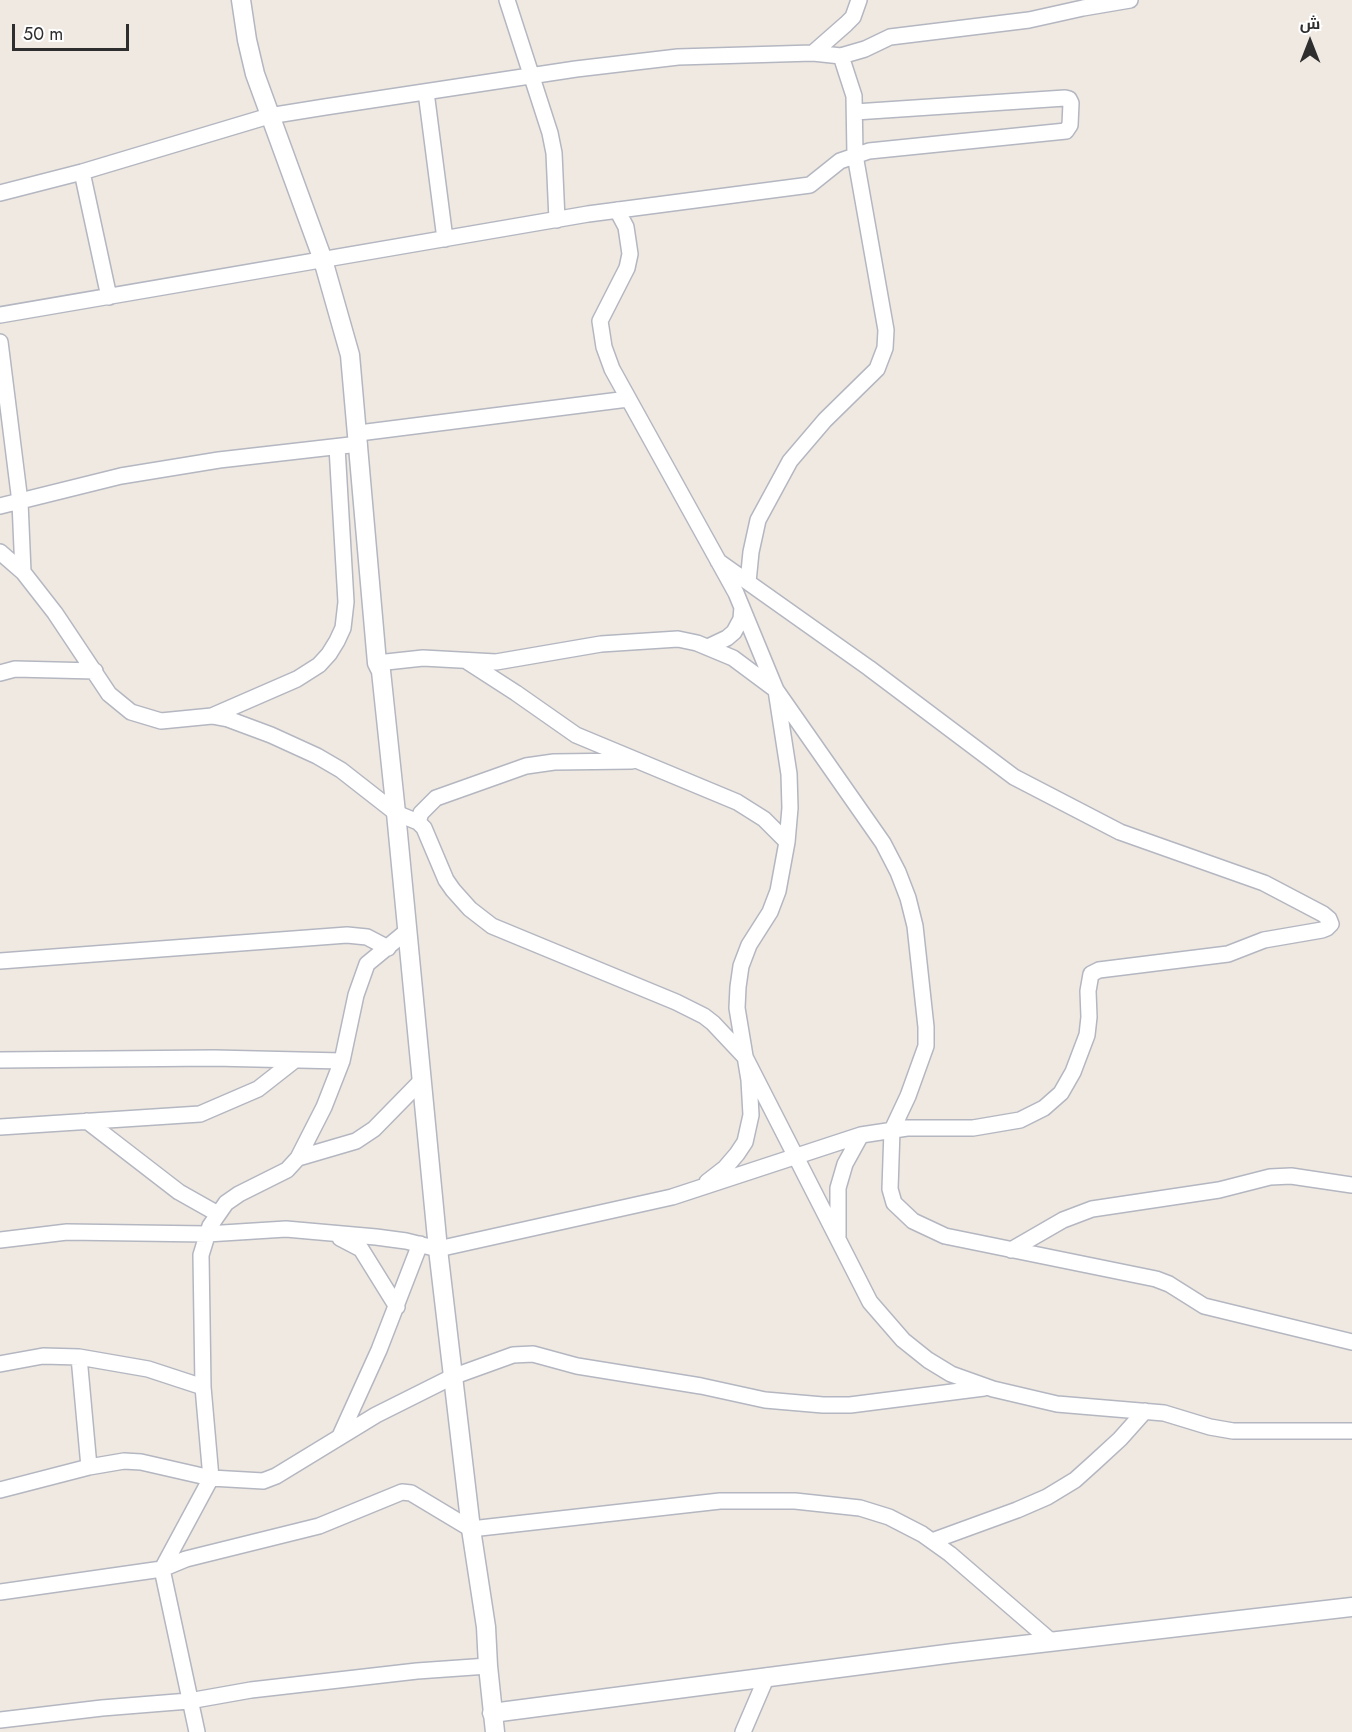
<!DOCTYPE html>
<html>
<head>
<meta charset="utf-8">
<style>
	body { margin:0 }
	#map { position:relative; width:1352px; height:1732px; overflow:hidden; background:#efe9e1; font-family:Jost,Cairo,sans-serif }
	canvas { display:block }
	.north { position:absolute; left:1280px; top:12px; width:60px; height:60px; -webkit-text-stroke:4px #fff; paint-order:stroke; rotate:0deg; font-size:16px; font-weight:700; line-height:24px; text-align:center; color:#2e2e2e }
	.north::after { content:''; display:block; margin:auto; width:21px; height:27px; background:#2e2e2e; clip-path:polygon(50% 0,100% 100%,50% 72%,0 100%) }
	.scale { position:absolute; left:12px; top:24px; width:117px; height:27px; box-sizing:border-box; border:3px solid #2e2e2e; border-top:0; padding-left:8px; font-size:18px; line-height:21px; white-space:nowrap; color:#2e2e2e; -webkit-text-stroke:4px #fff; paint-order:stroke }
</style>
</head>
<body>
<div id="map">
<canvas width="1352" height="1732"></canvas>
<div class="north">ش</div>
<div class="scale">50 m</div>
</div>
<script>
const g = document.querySelector('canvas').getContext('2d');
g.lineJoin = 'round';
const poly = rows => new Path2D(rows.map(r => 'M' + r).join(''));
function trace(path, color, width, dash) { g.strokeStyle = color; g.lineWidth = width; g.lineCap = dash ? 'butt' : 'round'; g.setLineDash(dash || []); g.stroke(path); }
const minor = poly([
	[507,0,550,133,554,153,557,220],
	[813,53,846,24,853,17,859,0],
	[426,92,445,239],
	[82,172,109,297],
	[0,193,82,172,269,116,325,107,576,69,678,57,813,53,841,56,865,49,890,37,1029,20,1083,8,1130,0],
	[617,210,626,227,630,254,627,268,600,321,604,347,612,369,736,593,776,690,883,843,898,872,908,898,915,926,926,1027,926,1046,908,1096,892,1130,890,1189,894,1203,913,1221,945,1236,1156,1279,1169,1284,1204,1306,1352,1342],
	[0,315,588,214,810,185,840,161,869,151,1066,131,1070,125,1071,103,1069,99,1065,98,855,112],
	[0,342,20,502,23,572],
	[359,433,628,399],
	[0,506,121,476,219,460,359,444],
	[0,552,23,572,55,613,109,694,131,712,161,721,212,716,228,719,271,735,317,756,341,770,396,813,418,822,424,828,446,880,453,890,470,909,492,926,676,1002,704,1016,713,1023,745,1057,870,1302,903,1340,928,1360,951,1374,993,1389,1057,1404,1164,1413,1210,1427,1233,1431,1352,1431],
	[748,582,751,552,758,520,790,461,825,420,877,369,885,348,886,330,855,155,854,96,841,56],
	[708,647,727,638,734,632,741,619,742,607],
	[468,662,516,693,576,735,737,802,764,819,787,842],
	[377,663,423,658,496,662,601,644,678,639,697,643,733,658,776,690,789,774,790,808,787,842,778,891,770,912,749,945,741,966,738,987,737,1008,749,1080,751,1115,745,1142,737,1154,725,1168,707,1182],
	[0,673,15,669,95,671],
	[212,716,297,679,319,665,329,654,337,641,343,628,346,602,337,447],
	[418,822,421,813,436,798,526,766,554,762,632,761],
	[0,961,347,935,367,937,388,948],
	[0,1060,214,1058,342,1061],
	[87,1121,179,1192,218,1214],
	[0,1127,200,1114,258,1089,295,1060],
	[298,1158,356,1141,374,1129,422,1080],
	[838,1236,838,1188,845,1164,861,1135],
	[340,1238,361,1249,397,1307],
	[0,1240,67,1232,207,1234,286,1229,376,1237,406,1241,438,1249,672,1197,861,1135,907,1128,973,1128,1020,1120,1044,1108,1061,1093,1073,1072,1087,1035,1089,1017,1088,991,1091,974,1099,970,1228,954,1264,940,1322,930,1327,928,1331,924,1329,919,1323,914,1264,883,1120,832,1014,777,869,668,718,561],
	[1011,1250,1063,1220,1092,1209,1219,1190,1270,1177,1291,1176,1352,1185],
	[79,1357,89,1467],
	[0,1364,43,1356,79,1357,148,1369,203,1387],
	[340,1436,379,1350,420,1244],
	[0,1490,89,1467,124,1461,141,1462,211,1478,263,1481,276,1476,376,1415,452,1377,513,1355,533,1354,577,1366,701,1386,765,1400,823,1405,850,1405,984,1388],
	[932,1541,1017,1510,1047,1497,1075,1480,1095,1462,1120,1439,1145,1411],
	[0,1592,162,1569,186,1559,319,1526,402,1492,411,1493,471,1529,720,1501,795,1501,860,1508,889,1517,922,1534,950,1554,1052,1642],
	[0,1720,102,1708,189,1701,251,1690,417,1671,488,1666],
	[197,1732,162,1569,211,1478,203,1387,201,1255,210,1226,226,1203,239,1194,287,1170,298,1158,324,1107,342,1061,356,995,367,964,407,931],
	[743,1732,767,1676]
]);
const tertiary = poly([
	[241,0,247,40,255,74,323,260,350,355,377,663,381,671,396,813,438,1249,471,1529,486,1627,488,1666,495,1732],
	[492,1713,954,1653,1352,1607]
]);
trace(minor, '#b4b7c1', 18);
trace(tertiary, '#b4b7c1', 21);
trace(minor, '#fff', 15);
trace(tertiary, '#fff', 18);
</script>
</body>
</html>
